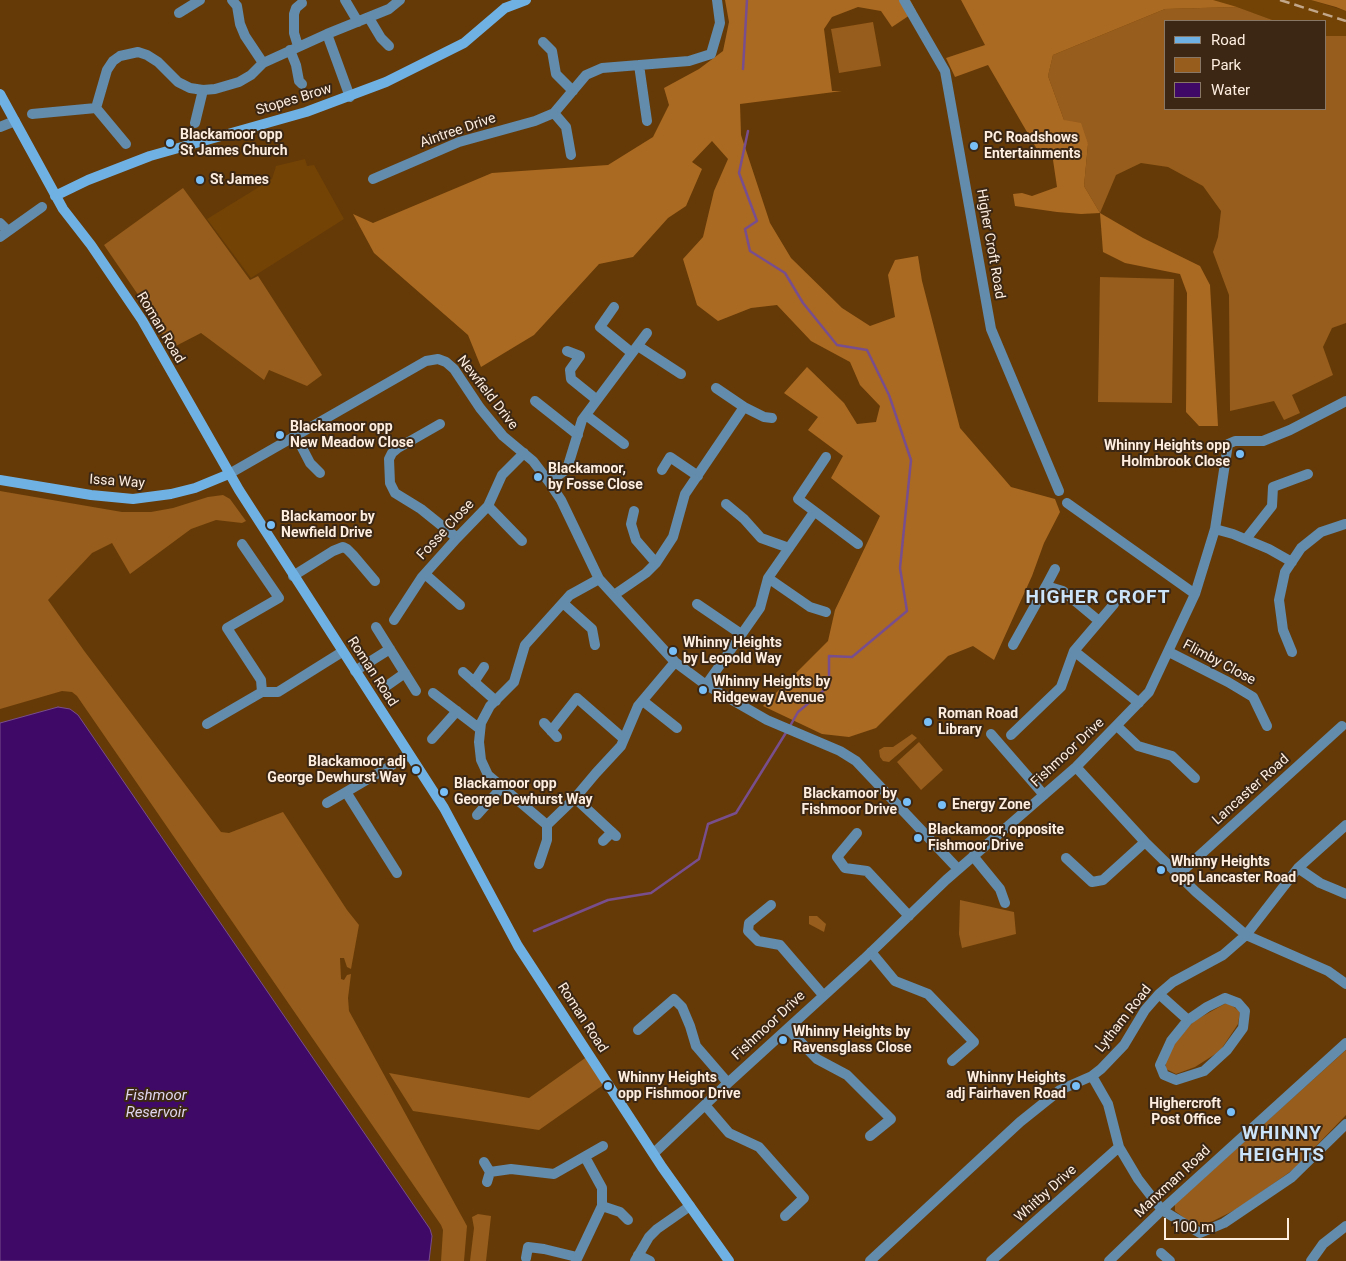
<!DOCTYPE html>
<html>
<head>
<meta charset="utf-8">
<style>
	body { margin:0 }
	#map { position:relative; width:1346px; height:1261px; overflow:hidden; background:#653a07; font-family:Roboto,sans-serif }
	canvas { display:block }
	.legend { position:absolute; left:1164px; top:20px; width:162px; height:90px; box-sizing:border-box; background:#3b2714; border:1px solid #897766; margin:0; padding:6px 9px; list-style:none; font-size:15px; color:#feeee0 }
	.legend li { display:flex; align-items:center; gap:10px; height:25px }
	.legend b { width:25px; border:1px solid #897766 }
	.scale { position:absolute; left:1164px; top:1218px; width:125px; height:22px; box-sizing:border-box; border:2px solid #feeee0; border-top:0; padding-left:6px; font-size:15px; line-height:18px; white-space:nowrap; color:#feeee0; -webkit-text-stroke:4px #3b2714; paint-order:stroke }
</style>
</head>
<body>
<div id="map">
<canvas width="1346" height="1261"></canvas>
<ul class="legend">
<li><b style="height:6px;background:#70b1e4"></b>Road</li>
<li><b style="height:14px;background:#975d1c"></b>Park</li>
<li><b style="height:14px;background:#3f0968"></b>Water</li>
</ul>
<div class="scale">100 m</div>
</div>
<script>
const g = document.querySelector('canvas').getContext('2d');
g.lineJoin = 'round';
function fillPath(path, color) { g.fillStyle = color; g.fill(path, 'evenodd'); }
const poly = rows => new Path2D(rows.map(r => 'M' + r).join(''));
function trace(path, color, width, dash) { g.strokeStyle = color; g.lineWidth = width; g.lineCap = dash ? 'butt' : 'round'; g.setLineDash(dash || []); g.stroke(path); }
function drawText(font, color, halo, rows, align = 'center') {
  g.font = font + ' Roboto,sans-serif'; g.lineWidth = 4; g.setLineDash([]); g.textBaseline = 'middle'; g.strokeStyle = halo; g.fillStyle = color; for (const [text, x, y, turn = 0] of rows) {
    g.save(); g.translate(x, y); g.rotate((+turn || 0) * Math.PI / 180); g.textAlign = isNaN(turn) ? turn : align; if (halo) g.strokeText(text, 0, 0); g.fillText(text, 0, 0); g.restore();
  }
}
fillPath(poly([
	[1189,0,1311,0,1346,11,1346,43,1325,38,1325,21,1275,21,1237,7],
	[305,159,307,166,314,165,344,219,251,278,207,219,272,179,276,166]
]), '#734306');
fillPath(poly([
	[1237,7,1275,21,1165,21,1165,109,1325,109,1325,36,1346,36,1346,323,1332,328,1323,347,1333,375,1292,395,1300,413,1284,420,1274,401,1230,411,1229,295,1213,252,1218,237,1221,211,1203,186,1168,167,1141,163,1116,175,1100,213,1084,186,1088,144,1064,120,1048,76,1053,55,1165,9],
	[873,22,881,66,839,73,831,29],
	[183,188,250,280,258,276,322,375,307,386,269,370,264,380,201,333,170,349,156,321,104,245],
	[1100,277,1174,279,1172,403,1098,402],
	[0,491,122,512,151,512,173,508,208,497,223,495,230,499,246,521,242,523,216,520,191,529,130,574,112,543,92,553,48,600,85,652,221,832,229,833,283,812,347,910,359,925,351,969,347,967,344,958,340,958,341,979,344,980,347,975,351,974,348,998,349,1011,467,1226,464,1261,441,1261,443,1230,441,1225,77,696,72,692,62,691,0,709],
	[912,734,917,738,889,762,883,761,880,757,879,750,884,747,893,747],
	[919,742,943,770,921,790,897,762],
	[960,900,1014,912,1016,934,962,948,959,934],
	[809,916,817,916,826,924,824,932,809,924],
	[1228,1002,1240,1012,1238,1024,1220,1051,1195,1067,1176,1074,1166,1069,1166,1060,1176,1041,1194,1021],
	[1346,1050,1346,1115,1294,1169,1239,1208,1213,1221,1195,1226,1175,1211,1175,1204],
	[588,1056,606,1083,539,1130,413,1111,389,1073,529,1098],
	[478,1214,491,1216,486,1261,470,1261,474,1228,472,1217]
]), '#975d1c');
fillPath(poly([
	[725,0,910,0,916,11,892,27,881,11,858,7,832,17,824,29,832,91,842,91,740,104,741,135,770,223,791,258,842,308,870,326,895,317,888,275,895,260,918,256,922,281,960,428,1011,487,1055,499,1060,512,1044,543,1032,576,994,660,973,646,948,656,876,728,849,737,822,734,763,706,828,641,835,610,880,516,831,478,843,456,808,430,818,417,784,393,807,367,844,403,857,424,876,422,880,406,860,385,850,362,811,341,777,305,751,308,718,321,697,305,683,259,703,237,714,191,728,159,712,141,692,162,702,169,686,206,668,218,633,257,599,264,534,335,481,367,468,335,374,253,353,214,373,223,492,173,608,165,653,137,669,105,664,88,699,69,723,51,729,22],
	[961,0,1213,0,1237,7,1165,9,1053,55,1048,76,1064,120,1081,123,1088,144,1084,186,1100,213,1143,238,1200,266,1210,285,1218,426,1199,426,1186,412,1187,293,1180,274,1125,263,1103,252,1100,213,1081,214,1057,212,1015,206,1013,194,1022,193,1032,196,1057,187,1053,160,1041,156,988,65,955,77,946,58,985,45],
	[1311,0,1346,0,1346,11,1336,7]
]), '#ab6a22');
const water = poly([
	[58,707,70,709,78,715,430,1229,432,1236,429,1261,0,1261,0,723,58,707]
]);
fillPath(water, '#3f0968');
trace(water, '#784e8c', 1);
trace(poly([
	[743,69,747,0],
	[748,131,739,173,757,221,745,229,750,251,785,273,803,303,837,345,867,350,889,395,911,460,900,568,907,611,852,657,829,656,829,686,798,712,790,726],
	[534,931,608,900,651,893,699,859,708,824,736,813,787,731]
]), '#784e8c', 2.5);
trace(poly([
	[232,0,237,6,240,24,245,36,263,63,327,34],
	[345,0,358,22],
	[904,0,945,71,991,329,1059,491],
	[179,13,200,0],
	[369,18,381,38,389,46],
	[543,42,552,51,556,74,573,91],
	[298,46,294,33,294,14,296,8,302,3],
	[290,50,296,65,299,81,302,84],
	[639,65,647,121],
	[350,97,327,34,389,9,400,0],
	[554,113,566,127,571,155],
	[32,114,96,108],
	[195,123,203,90],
	[0,127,15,121],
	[126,144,96,108,107,70,113,61,120,56,138,52,147,55,158,62,178,82,190,88,203,90,215,89,239,82,251,75,263,63],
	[373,179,459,142,535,121,554,113,586,75,602,68,689,61,711,54,720,23,717,0],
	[0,223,8,231],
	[0,237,42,207],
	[614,307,600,327,632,353],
	[638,346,681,374],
	[567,351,580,356,570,370,571,379,597,400],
	[716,388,744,407,764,417,772,418],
	[535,401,578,435],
	[586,415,624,444],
	[440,424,398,448,392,453,389,459,390,483,395,493,421,509,457,538],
	[296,436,310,463,320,473],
	[826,457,798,499,858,544],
	[662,470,670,457,698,476],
	[229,474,426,361,438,359,446,362,454,369,480,408,503,436,533,461,549,482,561,500,599,579,675,662,706,685,767,720,840,751,856,761,958,869],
	[549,482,567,469,582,420,647,333],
	[1067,503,1195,594],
	[726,504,744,519,761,538,789,548],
	[488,506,522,541],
	[634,511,631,524,636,540,656,563],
	[1215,529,1233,534,1269,549,1292,562],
	[1246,539,1272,506,1273,487,1308,474],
	[242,544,279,598,227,628,261,680,262,692],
	[1055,569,1046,586,1063,591,1099,621],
	[425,574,460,605],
	[293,576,333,551,343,547,347,549,353,555,375,581],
	[768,578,810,607,826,612],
	[599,579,570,595,525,645,514,682,490,706,481,723,479,742,481,760,488,775,547,825,575,798,596,773,621,746,638,706,675,662],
	[614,595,646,573,656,563,673,537,685,494,744,407],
	[563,603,592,629,595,645],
	[697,604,741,634],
	[1114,604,1074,651,1139,703],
	[394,620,422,577,457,538,488,506,502,475,524,453],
	[376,627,416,691],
	[1013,645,1046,586],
	[1169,652,1228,682,1253,697,1267,726],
	[1292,652,1283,630,1279,600,1285,572,1301,548,1321,532,1345,524],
	[355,671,390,649],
	[463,672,496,701],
	[474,682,484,667],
	[388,685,405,673],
	[706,685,760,608,768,578,814,512],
	[433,693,480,729],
	[643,701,677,728],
	[544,723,557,737],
	[207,724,262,692,278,692,342,652],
	[1117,726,1138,746,1172,756,1195,778],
	[551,731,577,698,624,739],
	[991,734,1044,795],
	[1011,735,1061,687,1074,651],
	[432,739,457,711],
	[1076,767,1145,842,1196,892,1246,935,1328,971,1346,984],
	[575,798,616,836],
	[327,803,346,792],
	[477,815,502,787],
	[857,833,837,857,845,868,867,871,909,916],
	[603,841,612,832],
	[973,856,1000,889,1005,903],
	[1066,858,1092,882,1103,880,1145,842],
	[539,864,547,840,547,825],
	[1298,868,1320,883,1346,894],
	[397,873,346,792,409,755],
	[1178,875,1342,726],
	[771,905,749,923,748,931,758,941,780,945,823,995],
	[871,952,895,981,928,994,974,1042,952,1061],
	[1159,994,1188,1020],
	[1225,998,1238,1003,1245,1011,1243,1028,1227,1050,1204,1071,1176,1080,1164,1075,1160,1065,1171,1041,1188,1020,1207,1007,1225,998],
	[788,1029,817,1059,847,1075,891,1119,870,1136],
	[638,1030,674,999,682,1007,690,1026,696,1046,728,1083],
	[1092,1076,1108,1104,1119,1147,1138,1179,1162,1210,1200,1233,1224,1223,1292,1177,1346,1124],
	[705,1105,729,1133,759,1147,804,1198,785,1216],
	[654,1153,728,1083,864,959,946,880,1076,767,1149,692,1195,594,1215,529,1228,444,1235,441,1263,441,1290,430,1346,401],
	[484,1162,490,1172,487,1182],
	[490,1172,511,1169,554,1174,603,1146],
	[602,1206,620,1212,628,1220],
	[1161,1253,1170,1261],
	[638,1255,650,1261],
	[526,1258,528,1247,544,1249,577,1257],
	[576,1261,602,1206,602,1188,585,1157],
	[635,1261,649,1237,657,1229,690,1206],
	[870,1261,1020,1122,1060,1090,1092,1076,1101,1069,1124,1045,1145,1010,1159,994,1173,982,1223,955,1246,935,1298,868,1346,825],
	[991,1261,1119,1147],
	[1109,1261,1162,1210,1346,1043],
	[1311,1261,1323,1244,1346,1226]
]), '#638bab', 10);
trace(poly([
	[0,94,63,209,91,245,142,320,239,490,444,808,518,946,662,1167,729,1261],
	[55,196,88,180,150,156,306,112,386,82,464,43,505,8,526,0],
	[0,480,91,495,133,499,171,494,195,488,229,474]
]), '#70b1e4', 10);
trace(poly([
	[1280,0,1346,21]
]), '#c2a78b', 2.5, [10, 5]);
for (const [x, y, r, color] of [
	[170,143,5,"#78bff7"],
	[974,146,5,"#78bff7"],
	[200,180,5,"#78bff7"],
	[280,435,5,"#78bff7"],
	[1240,454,5,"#78bff7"],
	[538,477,5,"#78bff7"],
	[271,525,5,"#78bff7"],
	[673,651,5,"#78bff7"],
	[703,690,5,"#78bff7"],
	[928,722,5,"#78bff7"],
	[416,770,5,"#78bff7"],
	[444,792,5,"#78bff7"],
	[907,802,5,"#78bff7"],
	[942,805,5,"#78bff7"],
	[918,838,5,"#78bff7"],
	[1161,870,5,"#78bff7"],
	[783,1040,5,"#78bff7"],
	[608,1086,5,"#78bff7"],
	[1076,1086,5,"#78bff7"],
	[1231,1112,5,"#78bff7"]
]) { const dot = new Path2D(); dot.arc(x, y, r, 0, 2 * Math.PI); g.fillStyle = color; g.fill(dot); trace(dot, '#3b2714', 2); }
drawText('14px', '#feeee0', '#3b2714', [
	["Stopes Brow",294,100,-17],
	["Aintree Drive",458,131,-19],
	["Higher Croft Road",990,244,80],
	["Roman Road",160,328,59],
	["Newfield Drive",487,393,52],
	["Issa Way",117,482,4],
	["Fosse Close",446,530,-47],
	["Flimby Close",1219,663,28],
	["Roman Road",372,672,57],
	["Fishmoor Drive",1068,753,-43],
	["Lancaster Road",1251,790,-42],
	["Roman Road",582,1018,57],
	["Lytham Road",1124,1019,-52],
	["Fishmoor Drive",769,1026,-43],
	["Manxman Road",1173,1182,-43],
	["Whitby Drive",1046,1194,-42]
]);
drawText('bold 14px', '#feeee0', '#3b2714', [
	["Blackamoor opp",180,135],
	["St James Church",180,151],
	["PC Roadshows",984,138],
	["Entertainments",984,154],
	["St James",210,180],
	["Blackamoor opp",290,427],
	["New Meadow Close",290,443],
	["Whinny Heights opp",1230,446,"right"],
	["Holmbrook Close",1230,462,"right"],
	["Blackamoor,",548,469],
	["by Fosse Close",548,485],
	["Blackamoor by",281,517],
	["Newfield Drive",281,533],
	["Whinny Heights",683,643],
	["by Leopold Way",683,659],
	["Whinny Heights by",713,682],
	["Ridgeway Avenue",713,698],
	["Roman Road",938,714],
	["Library",938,730],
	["Blackamoor adj",406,762,"right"],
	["George Dewhurst Way",406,778,"right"],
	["Blackamoor opp",454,784],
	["George Dewhurst Way",454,800],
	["Blackamoor by",897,794,"right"],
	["Fishmoor Drive",897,810,"right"],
	["Energy Zone",952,805],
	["Blackamoor, opposite",928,830],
	["Fishmoor Drive",928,846],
	["Whinny Heights",1171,862],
	["opp Lancaster Road",1171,878],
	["Whinny Heights by",793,1032],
	["Ravensglass Close",793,1048],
	["Whinny Heights",618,1078],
	["opp Fishmoor Drive",618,1094],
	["Whinny Heights",1066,1078,"right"],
	["adj Fairhaven Road",1066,1094,"right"],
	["Highercroft",1221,1104,"right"],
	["Post Office",1221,1120,"right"]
], 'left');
drawText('italic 15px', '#dfd5ee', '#3b2714', [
	["Fishmoor",156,1096],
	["Reservoir",156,1113]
]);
g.letterSpacing = '1px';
drawText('bold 19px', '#cbe4fa', '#3b2714', [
	["HIGHER CROFT",1098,598],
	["WHINNY",1282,1134],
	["HEIGHTS",1282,1156]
]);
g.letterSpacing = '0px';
</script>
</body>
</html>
